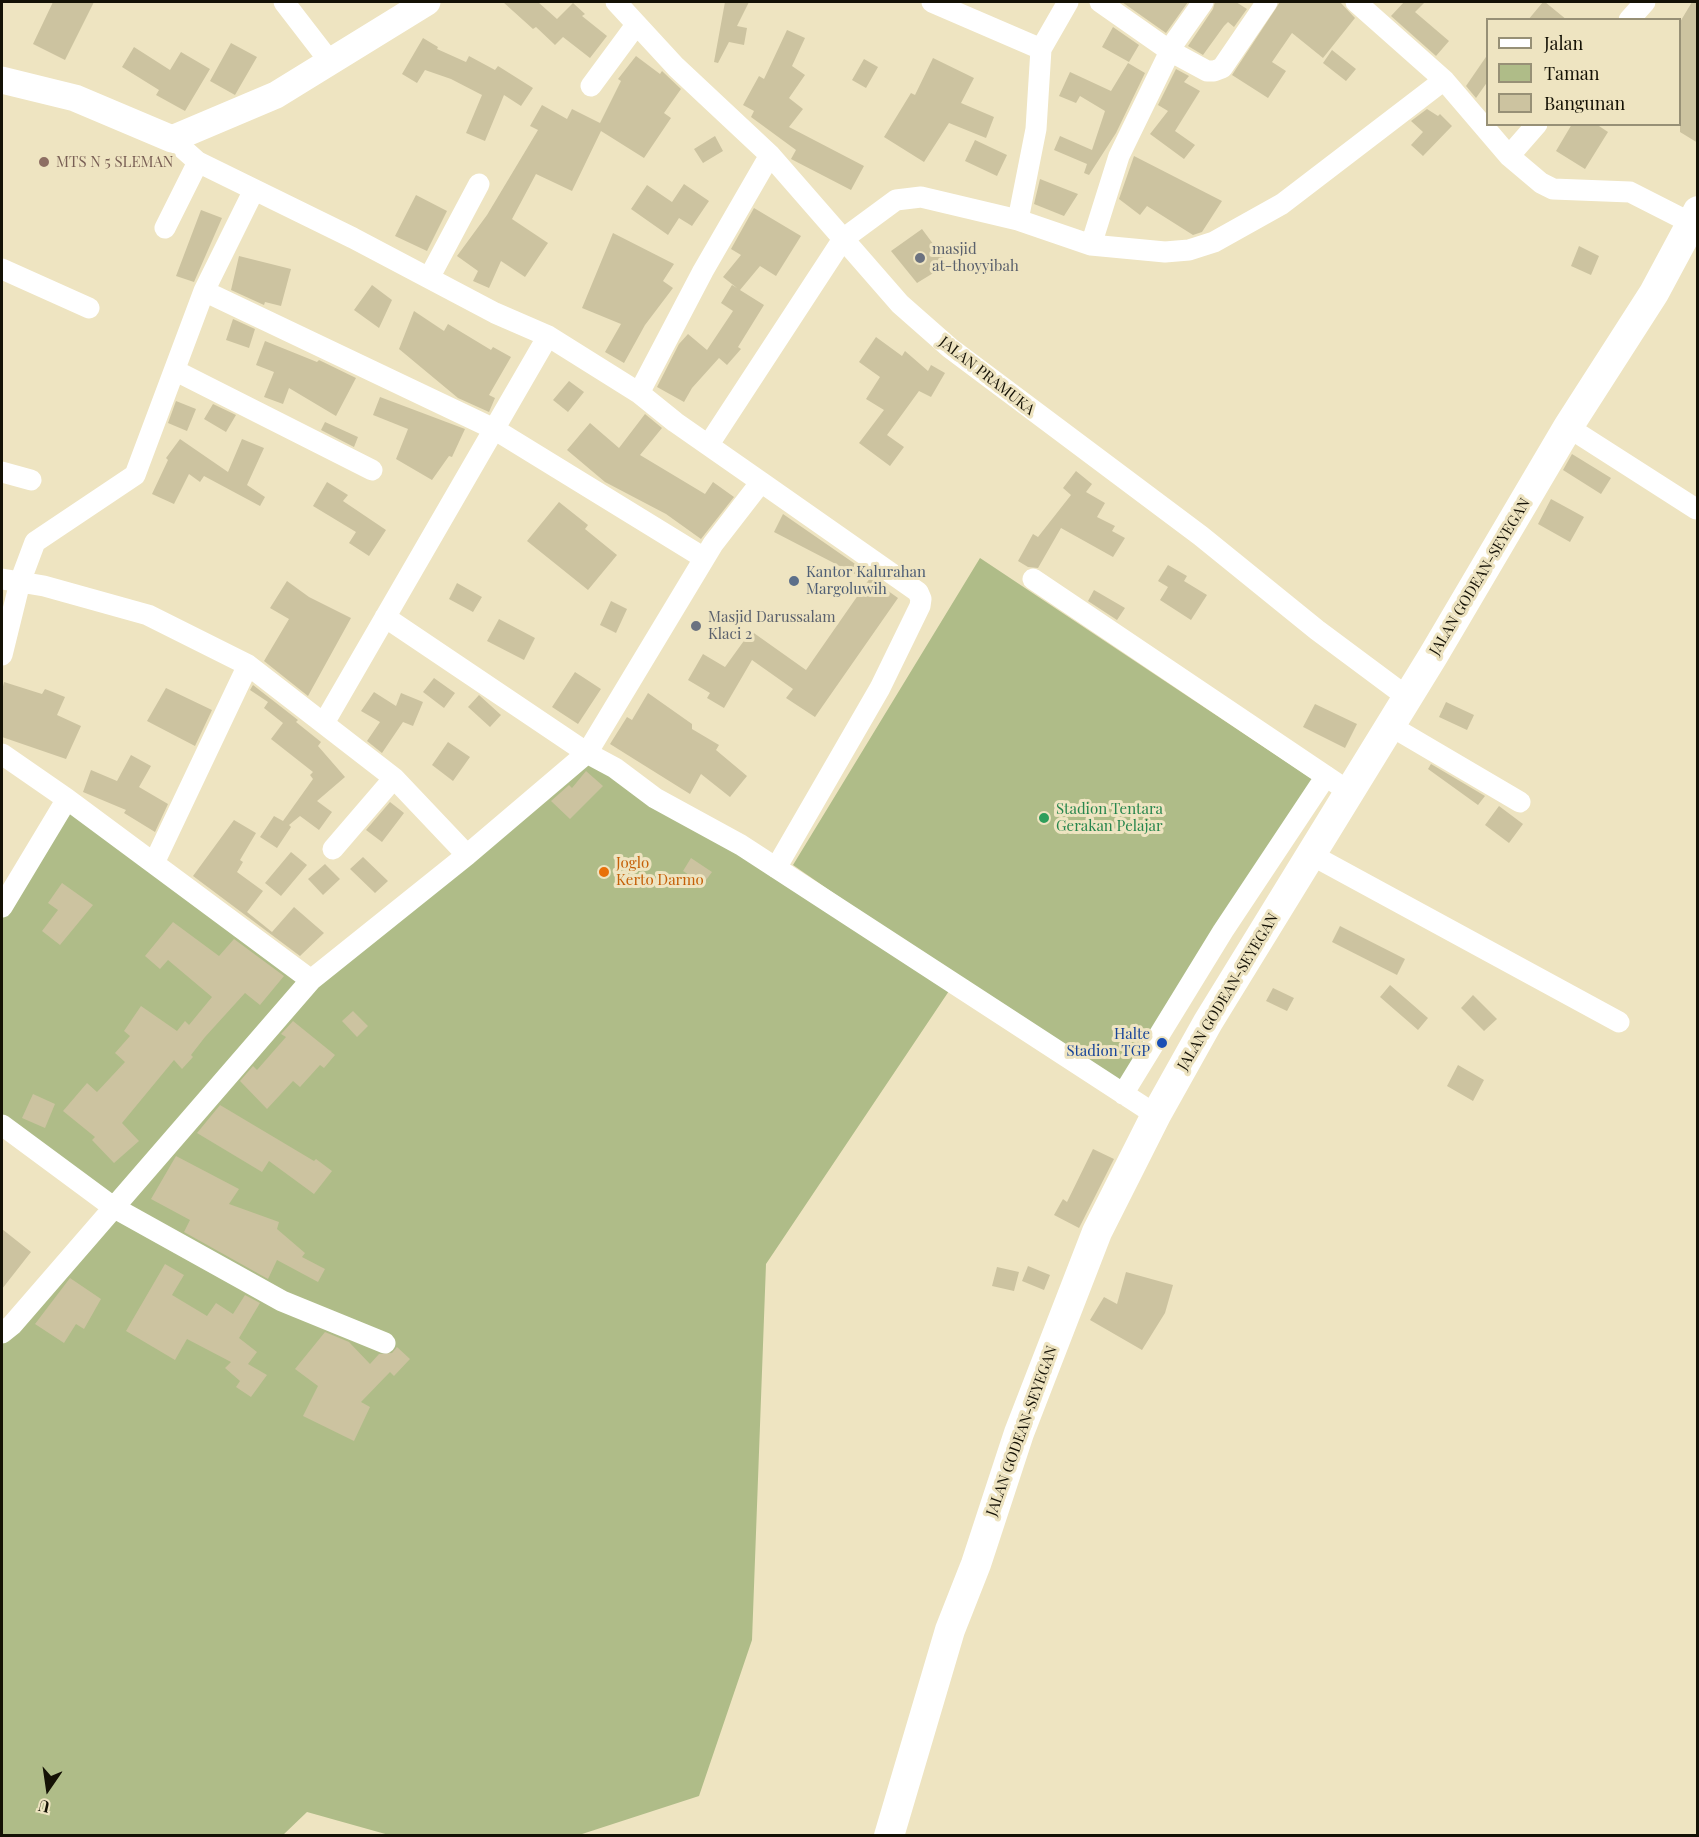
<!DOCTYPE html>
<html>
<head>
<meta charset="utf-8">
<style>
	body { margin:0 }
	#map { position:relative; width:1699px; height:1837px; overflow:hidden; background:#eee4c1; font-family:"Playfair Display",serif }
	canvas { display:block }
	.frame { position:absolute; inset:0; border:3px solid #141105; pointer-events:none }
	.legend { position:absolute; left:1486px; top:18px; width:195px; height:108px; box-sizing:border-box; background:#eee4c1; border:2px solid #979076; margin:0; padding:8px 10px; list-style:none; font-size:18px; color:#141105 }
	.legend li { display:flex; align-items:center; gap:12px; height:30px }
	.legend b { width:30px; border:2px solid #979076 }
	.north { position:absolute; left:18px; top:1759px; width:60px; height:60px; -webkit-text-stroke:4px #eee4c1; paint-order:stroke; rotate:193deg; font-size:16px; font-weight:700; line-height:24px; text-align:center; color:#141105 }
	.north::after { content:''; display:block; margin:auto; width:21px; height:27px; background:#141105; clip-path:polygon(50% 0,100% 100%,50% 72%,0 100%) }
</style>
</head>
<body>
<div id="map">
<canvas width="1699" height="1837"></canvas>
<div class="frame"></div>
<ul class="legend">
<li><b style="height:8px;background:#fff"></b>Jalan</li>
<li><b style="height:16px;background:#afbc88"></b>Taman</li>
<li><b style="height:16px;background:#ccc3a0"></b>Bangunan</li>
</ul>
<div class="north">U</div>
</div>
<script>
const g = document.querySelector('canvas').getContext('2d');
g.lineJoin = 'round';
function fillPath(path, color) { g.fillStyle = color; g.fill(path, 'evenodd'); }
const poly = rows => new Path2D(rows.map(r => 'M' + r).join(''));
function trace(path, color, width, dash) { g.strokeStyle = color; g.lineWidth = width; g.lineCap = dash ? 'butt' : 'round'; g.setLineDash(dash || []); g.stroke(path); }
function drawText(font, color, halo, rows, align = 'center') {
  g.font = font + ' "Playfair Display",serif'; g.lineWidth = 6; g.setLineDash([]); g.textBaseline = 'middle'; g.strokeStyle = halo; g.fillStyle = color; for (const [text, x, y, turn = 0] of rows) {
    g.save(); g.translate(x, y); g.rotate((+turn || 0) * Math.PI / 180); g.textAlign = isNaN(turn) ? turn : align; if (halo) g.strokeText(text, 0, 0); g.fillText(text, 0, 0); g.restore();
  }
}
fillPath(poly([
	[980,558,1321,785,1123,1094,793,865],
	[587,753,953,985,766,1264,752,1640,699,1796,579,1835,389,1835,307,1812,283,1835,2,1835,2,1333,114,1207,2,1126,2,888,67,799,311,980]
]), '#afbc88');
fillPath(poly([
	[53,2,94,2,65,60,33,44],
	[503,2,538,2,557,19,573,3,585,14,582,16,607,36,590,58,563,37,555,45,536,27,533,29],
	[725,2,749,2,737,26,747,28,744,45,729,42,718,63,714,62],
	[1122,2,1188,2,1166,33],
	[1215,2,1236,2,1247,9,1234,27,1228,22,1224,26,1203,55,1188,46,1213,9],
	[1280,2,1340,2,1355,18,1323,58,1292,33,1272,62,1286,71,1268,98,1232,75],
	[1404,2,1425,2,1415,12,1449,41,1436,56,1391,16],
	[1543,2,1545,2,1567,20,1528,20],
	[1692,2,1698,2,1698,143,1680,132,1680,22],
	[1113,27,1139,45,1129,62,1102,47],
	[787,30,805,38,792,66,805,75,789,98,803,109,789,127,864,166,851,190,791,159,796,150,751,117,754,111,743,105,759,76,764,79],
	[423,38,438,47,437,49,466,62,469,56,495,70,498,66,533,88,521,106,504,95,485,141,466,133,482,95,451,79,425,70,417,83,402,74],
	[231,43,257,57,235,95,210,81],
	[134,47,170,70,181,52,210,69,185,111,156,95,159,90,122,67],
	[1332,50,1356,69,1346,81,1323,63],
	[1488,54,1488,81,1476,98,1466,86],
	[636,56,660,74,662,71,681,89,664,113,671,118,644,158,601,131,572,191,536,174,512,219,548,243,525,277,501,261,489,288,473,281,478,271,457,256,487,215,538,130,530,126,542,105,567,119,572,109,600,123,621,81,618,79],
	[933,58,974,78,961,103,994,117,986,138,949,123,924,162,884,137,911,93,915,95],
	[864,59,878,67,866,88,852,80],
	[1128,63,1145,73,1116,133,1089,175,1084,173,1087,164,1054,150,1060,136,1092,150,1105,111,1080,96,1076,103,1059,96,1070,72,1111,91],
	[1176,69,1189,76,1184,82,1200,91,1175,131,1195,145,1184,159,1150,134,1168,111,1158,105],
	[1427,109,1438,116,1440,114,1452,126,1423,156,1411,145,1423,132,1411,121],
	[1572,124,1596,124,1608,132,1585,169,1556,151],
	[715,136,723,151,703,163,694,149],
	[975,140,1007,155,997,176,965,161],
	[1134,156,1222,201,1202,232,1193,235,1147,206,1140,215,1119,199],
	[1040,179,1078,194,1064,216,1034,204],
	[684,184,709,201,692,226,679,218,668,235,631,209,647,185,672,202],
	[416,195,447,211,427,251,395,236],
	[754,208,801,236,776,276,760,266,740,290,764,305,738,347,741,349,727,365,719,358,692,388,684,402,657,387,679,344,688,334,707,350,733,311,721,303,732,285,737,288,723,277,741,255,731,249],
	[201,210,222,218,194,282,176,276],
	[922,229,948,264,917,283,891,251],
	[613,233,674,264,663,281,673,288,645,325,624,363,605,352,621,324,582,308],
	[1579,246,1599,256,1591,275,1571,266],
	[239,256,291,269,281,306,265,302,264,305,231,290],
	[372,285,392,300,379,328,354,310],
	[414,311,444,331,448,324,491,350,493,347,511,357,489,395,495,398,489,412,458,398,399,349],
	[233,319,255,329,249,348,226,340],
	[876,337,902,356,905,351,928,371,931,365,945,373,931,397,919,391,887,435,904,447,890,466,859,443,884,410,866,399,880,377,859,362],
	[265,341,317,362,319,360,356,378,336,416,289,388,283,404,264,397,274,372,256,365],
	[569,381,584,392,568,412,553,400],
	[380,397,465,429,452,457,449,456,432,480,396,459,408,429,373,415],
	[176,401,196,409,187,431,168,423],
	[213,404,236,415,226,432,204,419],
	[645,414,662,428,640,455,705,494,713,482,734,497,701,539,666,514,605,482,567,450,590,423,619,448],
	[325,422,358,437,354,447,321,430],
	[180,439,228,472,242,439,264,448,247,485,265,497,260,506,204,476,200,482,189,474,174,504,152,494,168,460,166,458],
	[1572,454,1611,478,1601,494,1563,470],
	[1076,471,1092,484,1086,492,1105,503,1097,517,1115,526,1112,531,1125,538,1113,557,1061,528,1038,568,1028,567,1018,561,1033,534,1038,537,1071,495,1063,488],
	[327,482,348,495,343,501,386,530,369,556,349,543,356,532,313,506],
	[1551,499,1584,517,1570,542,1538,524],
	[559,502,588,525,585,529,617,555,588,590,527,541],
	[783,514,861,568,857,575,774,532],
	[1168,565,1187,576,1184,581,1207,595,1191,620,1160,600,1168,587,1158,581],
	[870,578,898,598,815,717,786,698,793,689,752,660,724,708,707,698,710,693,688,680,703,654,725,667,751,631,806,670],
	[287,581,309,597,351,618,308,696,264,661,289,619,270,608],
	[457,583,482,597,473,612,449,599],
	[1094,590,1125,608,1117,620,1088,601],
	[611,601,627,609,616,633,600,625],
	[499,619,535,638,524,660,487,641],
	[575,672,601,689,578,724,552,707],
	[434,678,455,693,444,708,423,692],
	[4,682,42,694,45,689,65,697,57,715,81,726,66,759,2,737,2,691],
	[253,685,298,720,296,722,321,742,318,746,345,777,317,801,332,812,319,830,300,816,289,825,291,827,277,848,260,837,274,816,283,821,313,779,310,775,313,772,271,739,283,723,264,708,268,702,250,690],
	[166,688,212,710,195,746,147,721],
	[374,692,396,706,401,693,423,702,413,726,403,722,382,753,367,741,380,722,361,711],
	[648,693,692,724,692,729,719,745,716,750,747,776,730,797,701,774,690,794,610,744,627,717,632,720],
	[479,695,501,715,490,727,468,707],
	[1446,702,1474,715,1467,730,1439,717],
	[1315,704,1357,724,1345,748,1303,727],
	[448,742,470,757,453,781,432,765],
	[131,755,151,766,139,787,168,804,155,832,124,813,126,810,83,792,91,770,117,781],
	[1431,764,1485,796,1478,805,1428,769],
	[586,771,603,786,570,819,551,801,569,785,572,788],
	[390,802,404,813,382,842,366,830],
	[1499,806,1523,824,1509,843,1485,825],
	[234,820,256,833,240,860,243,862,237,872,263,891,247,912,272,932,294,907,324,933,300,956,193,876],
	[291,852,307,865,281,896,265,883],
	[363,857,388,881,375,893,350,869],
	[691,858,712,872,703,884,683,871],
	[325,864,340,879,323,895,308,879],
	[62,883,93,905,60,945,42,931,58,910,48,903],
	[173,922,219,956,234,939,284,976,260,1005,245,993,205,1037,191,1055,193,1057,182,1069,174,1060,122,1123,139,1141,114,1163,92,1140,95,1137,63,1111,87,1083,97,1092,125,1062,115,1053,130,1036,124,1031,141,1006,177,1031,185,1021,189,1025,212,997,168,960,160,969,145,956],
	[1340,926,1405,959,1397,975,1332,942],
	[1390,985,1428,1018,1418,1030,1380,997],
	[1273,988,1294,998,1287,1011,1266,1001],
	[1473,995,1497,1019,1484,1031,1461,1008],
	[353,1011,368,1026,357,1037,342,1021],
	[293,1021,335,1055,324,1068,320,1065,300,1087,293,1081,267,1109,240,1081,253,1066,257,1070,286,1037,281,1034],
	[1458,1065,1484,1080,1473,1101,1447,1086],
	[33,1094,55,1104,45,1128,22,1118],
	[220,1105,314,1161,316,1159,332,1171,314,1194,269,1161,262,1172,197,1133],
	[1093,1149,1114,1159,1079,1228,1054,1215,1063,1199,1067,1202],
	[176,1156,239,1189,229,1204,279,1222,277,1229,305,1253,302,1257,325,1269,318,1282,277,1260,268,1279,184,1232,190,1220,151,1199],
	[2,1229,31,1252,2,1289],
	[165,1264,184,1275,172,1295,207,1316,216,1303,233,1314,245,1295,260,1303,239,1338,257,1352,248,1364,267,1375,251,1397,236,1387,240,1381,225,1368,231,1362,187,1339,175,1360,126,1331],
	[1028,1266,1050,1275,1044,1290,1022,1281],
	[997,1267,1019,1272,1014,1291,992,1286],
	[1126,1272,1173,1285,1165,1313,1142,1350,1090,1320,1104,1297,1117,1304],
	[70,1278,101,1299,84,1329,76,1324,64,1343,35,1324],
	[325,1332,349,1342,370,1364,379,1354,392,1353,397,1347,410,1359,394,1376,390,1372,361,1402,370,1407,354,1441,303,1416,318,1386,295,1369]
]), '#ccc3a0');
trace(poly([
	[284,2,331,63],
	[616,2,676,67,770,155,900,304,950,348,1201,536,1317,630,1407,697],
	[932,2,1041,49],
	[1100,2,1170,51,1207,71,1214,71,1222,68,1267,2],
	[1356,2,1444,80,1509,156,1541,183,1553,189,1630,192,1691,223],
	[1629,20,1645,2],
	[591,86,636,25],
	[1509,156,1537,124],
	[1018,220,1091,245,1165,252,1189,250,1214,242,1282,204,1444,80],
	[165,228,198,162],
	[1091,245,1119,156,1174,43,1203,2],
	[2,269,89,308],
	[429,278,479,184],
	[204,291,494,429,704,558],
	[176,371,372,470],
	[639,393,703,271,770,155],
	[1568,427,1696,509],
	[709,444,843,239,896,200,921,197,1018,220,1036,129,1041,49,1068,2],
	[2,472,31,480],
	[761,482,918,592,921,599,920,606,880,688,776,868],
	[2,579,44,586,148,615,248,665,394,778,467,855],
	[1033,579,1348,791],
	[385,617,587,753,615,768,655,798,741,845,1156,1115],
	[2,655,20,582,35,542,135,475,204,291,254,190],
	[324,723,548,336],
	[1389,725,1520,802],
	[2,754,67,799,311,980],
	[333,849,394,778],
	[1310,854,1619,1022],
	[154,863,248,665],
	[2,907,67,799],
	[1123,1094,1223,931,1326,776],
	[2,1125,113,1207,282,1301,385,1343],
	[2,1333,12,1325,311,980,467,855,587,753,713,544,761,482,675,422,639,393,548,336,495,313,353,238,198,162,172,139]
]), '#fff', 21);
trace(poly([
	[2,80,75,98,172,139,276,95,427,2]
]), '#fff', 27);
trace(poly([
	[889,1836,950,1630,976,1564,1019,1433,1097,1232,1156,1115,1208,1022,1433,656,1568,427,1654,293,1698,211]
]), '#fff', 30);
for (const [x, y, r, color] of [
	[44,162,6,"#8d6e63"],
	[920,258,6,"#6b7280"],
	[794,581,6,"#5c6f8a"],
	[696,626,6,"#6b7280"],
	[1044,818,6,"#2e9e5b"],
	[604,872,6,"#e8710a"],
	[1162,1043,6,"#1a4fb4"]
]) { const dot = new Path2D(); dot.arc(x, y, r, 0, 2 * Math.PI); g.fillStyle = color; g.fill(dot); trace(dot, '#eee4c1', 2); }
drawText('15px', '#785e54', '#eee4c1', [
	["MTS N 5 SLEMAN",56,162]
], 'left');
drawText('15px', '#5b616d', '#eee4c1', [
	["masjid",932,249],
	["at-thoyyibah",932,266],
	["Masjid Darussalam",708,617],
	["Klaci 2",708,634]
], 'left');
drawText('15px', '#141105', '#eee4c1', [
	["JALAN PRAMUKA",987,376,38],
	["JALAN GODEAN-SEYEGAN",1480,577,-59],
	["JALAN GODEAN-SEYEGAN",1228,992,-59],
	["JALAN GODEAN-SEYEGAN",1022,1431,-70]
]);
drawText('15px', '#4e5e75', '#eee4c1', [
	["Kantor Kalurahan",806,572],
	["Margoluwih",806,589]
], 'left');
drawText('15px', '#27864d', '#eee4c1', [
	["Stadion Tentara",1056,809],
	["Gerakan Pelajar",1056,826]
], 'left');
drawText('15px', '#c56008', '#eee4c1', [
	["Joglo",616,863],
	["Kerto Darmo",616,880]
], 'left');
drawText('15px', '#164399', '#eee4c1', [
	["Halte",1150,1034],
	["Stadion TGP",1150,1051]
], 'right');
</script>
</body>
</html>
